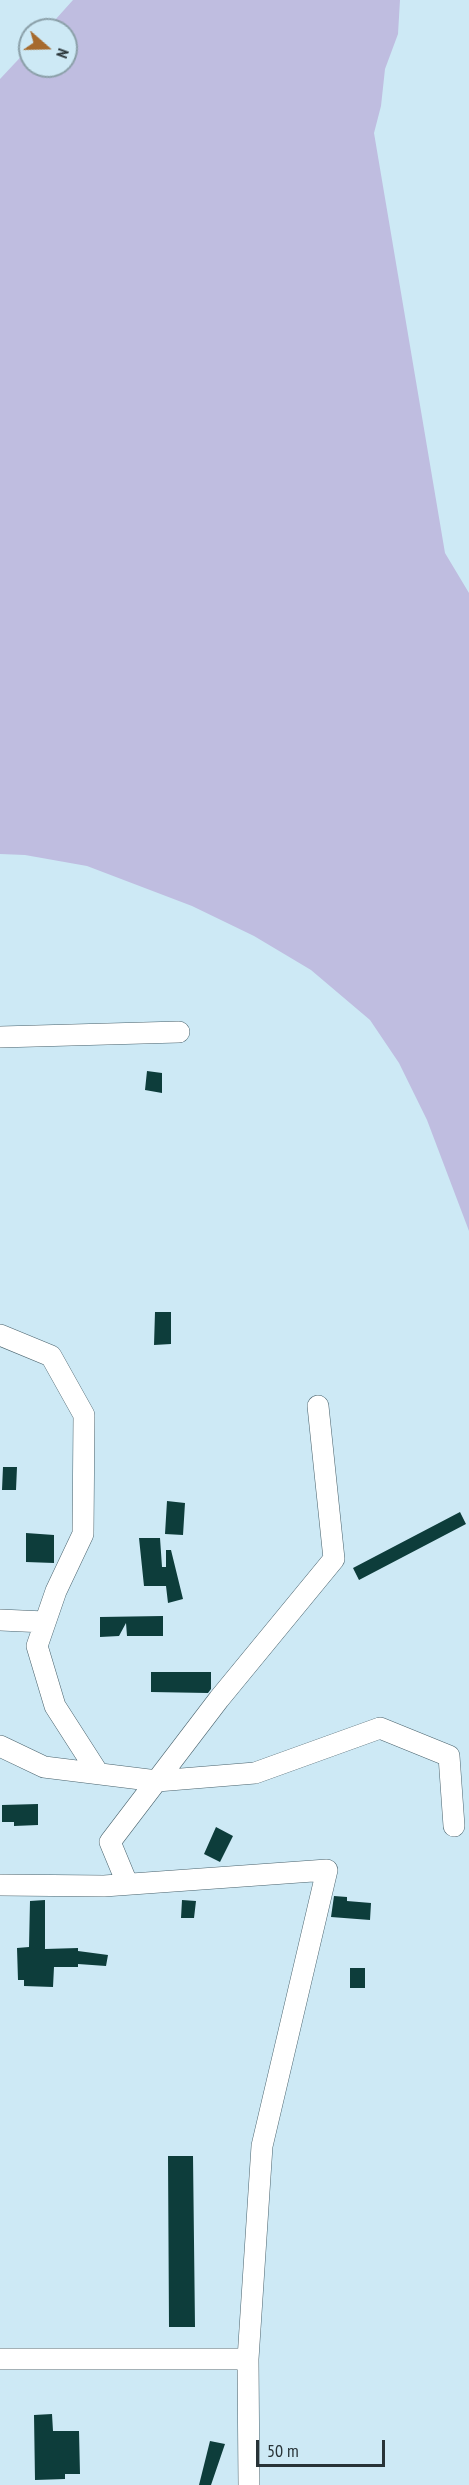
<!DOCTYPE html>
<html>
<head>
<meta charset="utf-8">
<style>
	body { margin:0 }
	#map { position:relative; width:469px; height:2485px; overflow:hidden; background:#cde9f5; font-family:"PT Sans Narrow",sans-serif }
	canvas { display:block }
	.north { position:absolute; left:18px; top:18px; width:60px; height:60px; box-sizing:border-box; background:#cde9f5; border:2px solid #8ba0a9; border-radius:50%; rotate:110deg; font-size:16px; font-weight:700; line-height:24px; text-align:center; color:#283337 }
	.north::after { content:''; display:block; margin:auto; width:21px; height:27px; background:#a66a2d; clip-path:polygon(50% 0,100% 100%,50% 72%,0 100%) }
	.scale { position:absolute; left:256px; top:2440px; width:129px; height:27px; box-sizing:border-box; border:3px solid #283337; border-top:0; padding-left:8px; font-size:18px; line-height:21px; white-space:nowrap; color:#283337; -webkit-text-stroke:4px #cde9f5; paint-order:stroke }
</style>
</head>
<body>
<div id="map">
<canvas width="469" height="2485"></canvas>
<div class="north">N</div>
<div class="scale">50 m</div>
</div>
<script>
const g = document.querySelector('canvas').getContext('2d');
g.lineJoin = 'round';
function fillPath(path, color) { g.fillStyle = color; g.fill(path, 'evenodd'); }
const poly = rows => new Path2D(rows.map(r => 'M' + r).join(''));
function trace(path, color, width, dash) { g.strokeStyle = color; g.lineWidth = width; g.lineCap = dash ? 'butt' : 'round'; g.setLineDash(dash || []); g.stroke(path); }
fillPath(poly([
	[73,0,400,0,398,34,385,69,381,106,374,133,445,553,469,593,469,1231,427,1120,399,1063,370,1020,311,970,254,936,192,906,87,866,25,855,0,854,0,79,30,47,30,66,66,66,66,30,46,30]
]), '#bfbde0');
fillPath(poly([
	[147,1071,162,1073,162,1093,145,1090],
	[155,1312,171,1312,171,1344,154,1345],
	[3,1467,17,1467,16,1490,2,1490],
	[167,1501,185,1503,183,1535,165,1534],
	[460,1512,466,1524,359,1580,353,1568],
	[26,1533,54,1535,54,1563,26,1562],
	[139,1538,160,1538,162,1567,166,1567,166,1550,171,1550,183,1599,168,1603,166,1586,144,1586],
	[163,1616,163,1636,127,1636,126,1623,119,1636,100,1637,100,1617],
	[151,1672,211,1672,211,1689,208,1693,151,1692],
	[38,1804,38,1825,14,1826,14,1822,2,1822,2,1805],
	[216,1827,233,1836,220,1862,204,1854],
	[334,1896,347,1897,347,1901,371,1903,370,1920,331,1917],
	[45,1900,45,1949,78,1948,78,1951,108,1955,106,1966,78,1964,78,1967,54,1967,53,1987,24,1986,24,1980,18,1980,17,1948,29,1947,30,1901],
	[182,1900,196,1901,194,1918,181,1918],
	[350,1968,365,1968,365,1988,350,1988],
	[168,2156,193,2156,195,2327,169,2327],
	[52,2414,53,2431,79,2431,80,2474,65,2474,65,2479,35,2480,34,2415],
	[210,2441,225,2444,211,2485,199,2485]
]), '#0d3d3b');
const minor = poly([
	[0,1037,179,1032],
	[0,1335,51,1356,84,1415,83,1534,56,1591,37,1646,55,1706,98,1773],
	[0,1620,45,1622],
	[0,1746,44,1767,157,1781,255,1773,380,1728,449,1756,454,1826],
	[127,1883,110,1842,219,1699,334,1559,318,1406],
	[0,1885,104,1886,327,1870,262,2146,248,2359,249,2485],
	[0,2359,248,2359]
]);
trace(minor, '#49626c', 22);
trace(minor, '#fff', 21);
</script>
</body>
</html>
